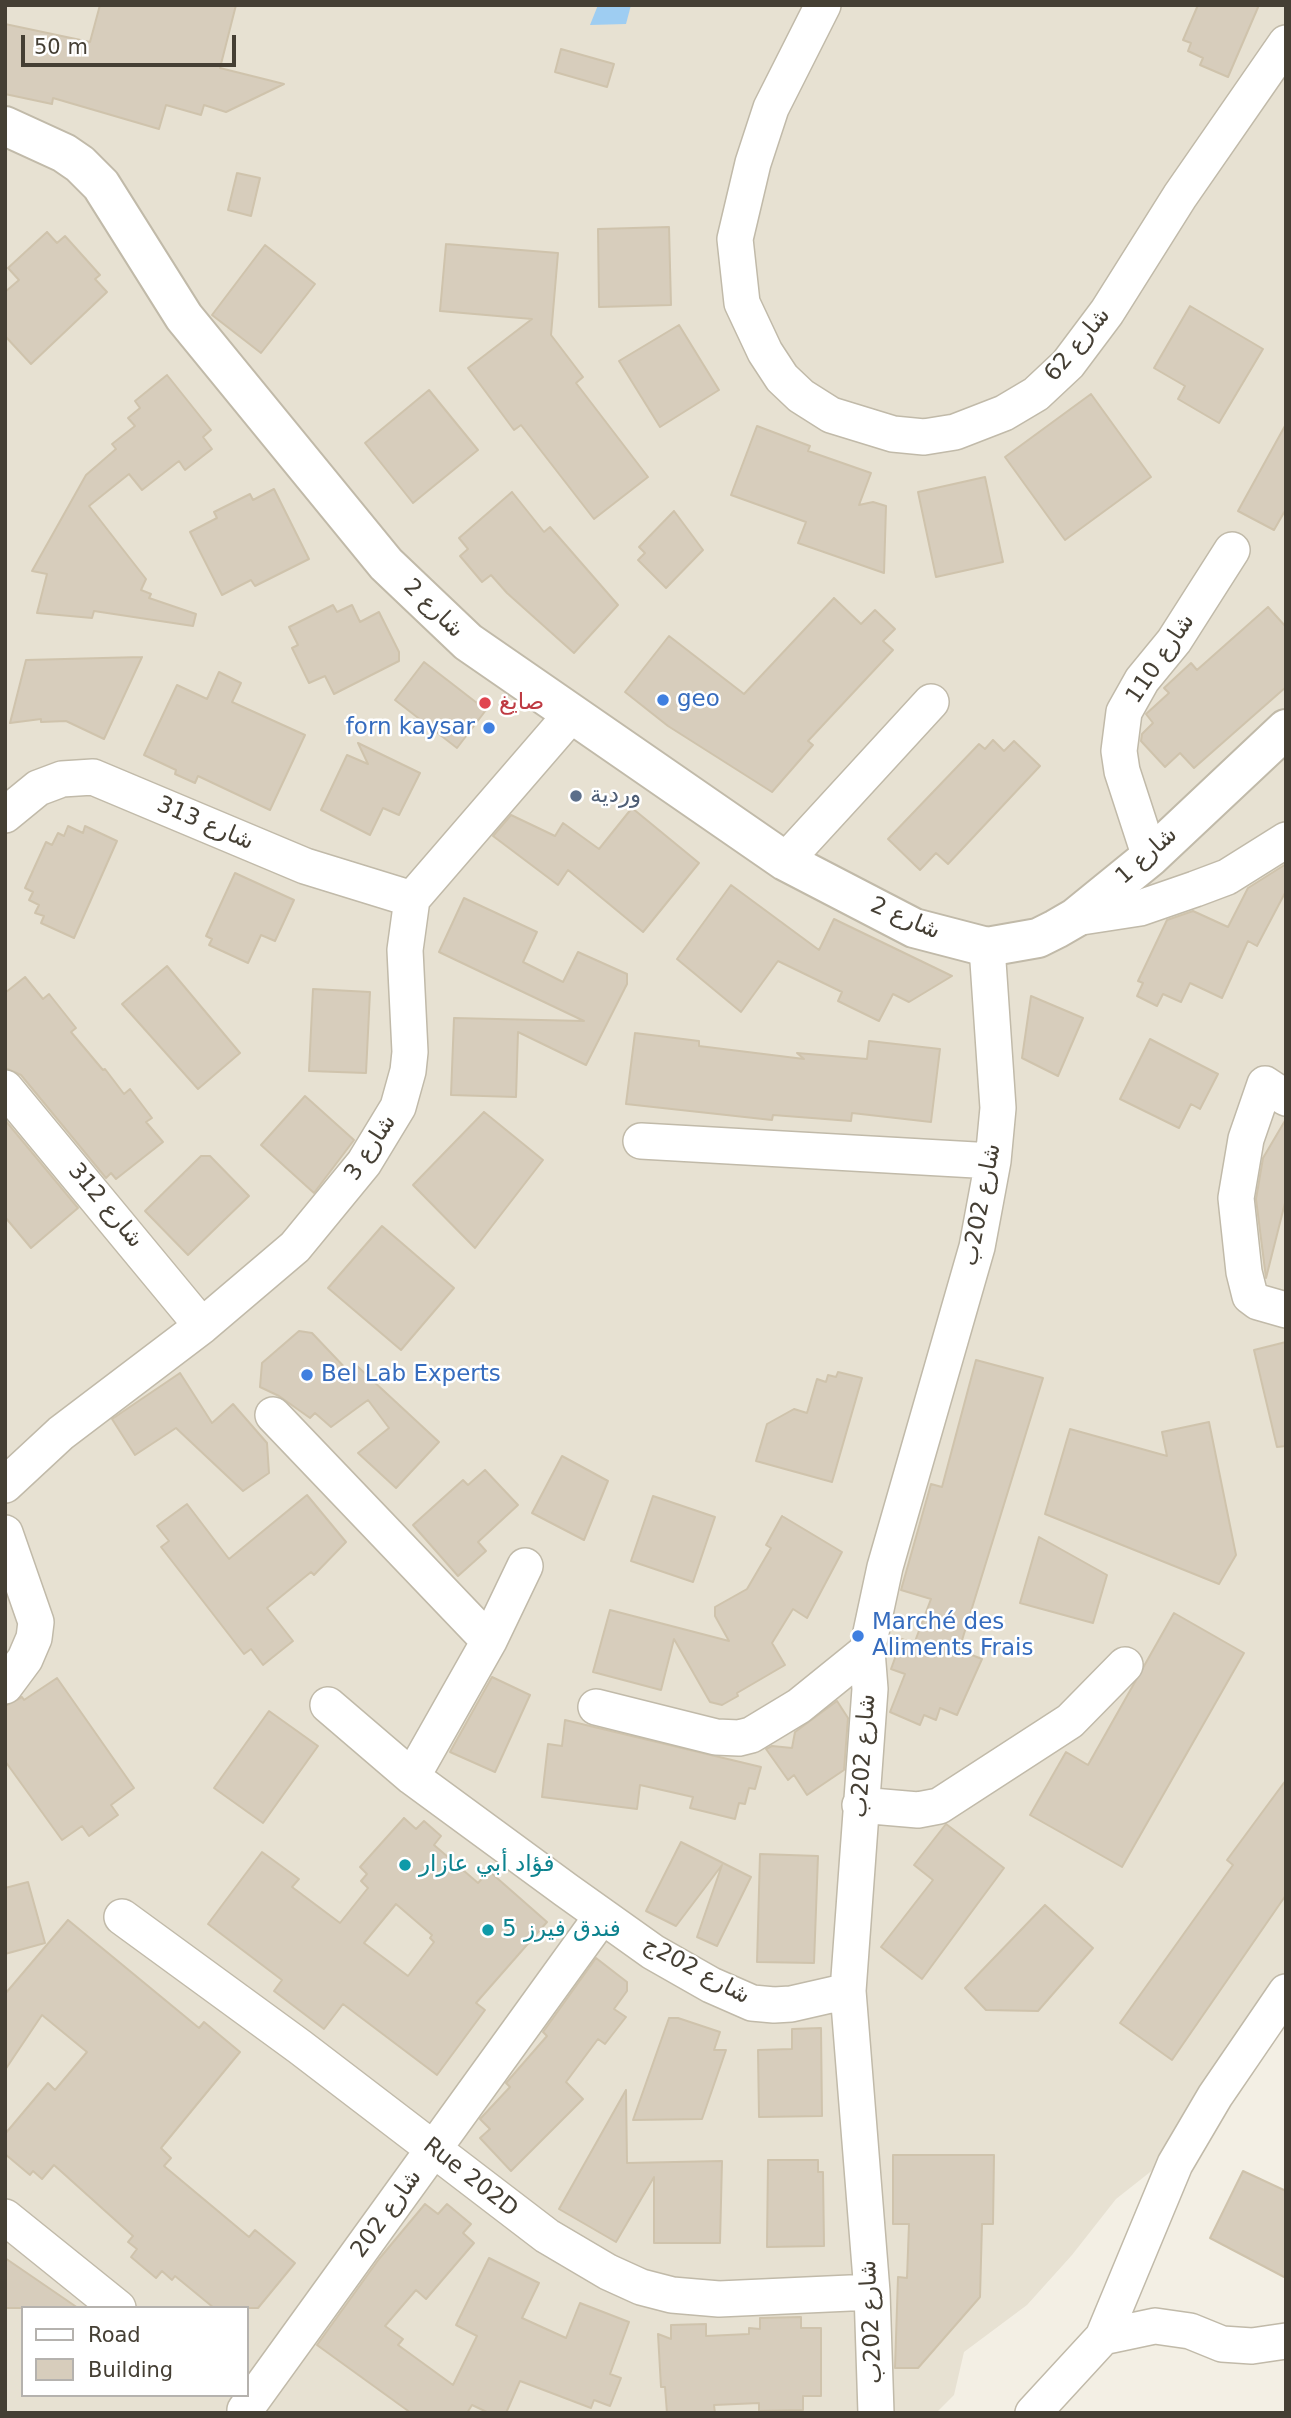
<!DOCTYPE html>
<html>
<head>
<meta charset="utf-8">
<style>
	body { margin:0 }
	#map { position:relative; width:1291px; height:2418px; overflow:hidden; background:#f3efe4; font-family:"DejaVu Sans",sans-serif }
	canvas { display:block }
	.frame { position:absolute; inset:0; border:7px solid #453f34; pointer-events:none }
	.legend { position:absolute; left:21px; top:2306px; width:228px; height:91px; box-sizing:border-box; background:#fff; border:2px solid #b5b2ae; margin:0; padding:9px 12px; list-style:none; font-size:21px; color:#453f34 }
	.legend li { display:flex; align-items:center; gap:14px; height:35px }
	.legend b { width:35px; border:2px solid #b5b2ae }
	.scale { position:absolute; left:21px; top:35px; width:215px; height:32px; box-sizing:border-box; border:4px solid #453f34; border-top:0; padding-left:9px; font-size:21px; line-height:24px; white-space:nowrap; color:#453f34; -webkit-text-stroke:5px #fff; paint-order:stroke }
</style>
</head>
<body>
<div id="map">
<canvas width="1291" height="2418"></canvas>
<div class="frame"></div>
<ul class="legend">
<li><b style="height:9px;background:#fff"></b>Road</li>
<li><b style="height:19px;background:#d7cdbc"></b>Building</li>
</ul>
<div class="scale">50 m</div>
</div>
<script>
const g = document.querySelector('canvas').getContext('2d');
g.lineJoin = 'round';
function fillPath(path, color) { g.fillStyle = color; g.fill(path, 'evenodd'); }
const poly = rows => new Path2D(rows.map(r => 'M' + r).join(''));
function trace(path, color, width, dash) { g.strokeStyle = color; g.lineWidth = width; g.lineCap = dash ? 'butt' : 'round'; g.setLineDash(dash || []); g.stroke(path); }
function drawText(font, color, halo, rows, align = 'center') {
  g.font = font + ' "DejaVu Sans","Noto Sans Arabic",sans-serif'; g.lineWidth = 5; g.setLineDash([]); g.textBaseline = 'middle'; g.strokeStyle = halo; g.fillStyle = color; for (const [text, x, y, turn = 0] of rows) {
    g.save(); g.translate(x, y); g.rotate((+turn || 0) * Math.PI / 180); g.textAlign = isNaN(turn) ? turn : align; if (halo) g.strokeText(text, 0, 0); g.fillText(text, 0, 0); g.restore();
  }
}
fillPath(poly([
	[5,5,1286,5,1286,2006,1173,2154,1116,2199,1072,2255,1027,2305,964,2352,954,2395,936,2413,5,2413],
	[23,2308,247,2308,247,2395,23,2395]
]), '#e7e1d2');
fillPath(poly([
	[598,5,631,5,626,24,590,25]
]), '#9ecdf2');
const building = poly([
	[100,5,236,5,220,68,284,84,226,112,204,105,201,115,166,105,159,129,53,98,52,104,5,94,5,24,90,42,100,5],
	[1198,5,1259,5,1228,77,1200,65,1203,58,1188,51,1191,43,1183,40,1198,5],
	[561,49,614,64,607,87,555,72,561,49],
	[237,173,260,178,251,216,228,210,237,173],
	[669,227,671,305,599,307,598,229,669,227],
	[47,232,57,243,65,236,100,275,95,279,107,292,31,364,5,336,5,292,19,280,8,268,47,232],
	[446,244,558,253,551,335,583,377,576,383,648,477,594,519,521,425,514,430,468,368,532,319,440,311,446,244],
	[265,245,315,284,261,353,212,315,265,245],
	[1190,306,1263,349,1219,423,1178,399,1185,386,1154,368,1190,306],
	[679,325,719,390,660,427,619,361,679,325],
	[167,375,211,430,203,437,212,449,185,470,179,461,142,490,129,474,89,506,146,579,141,590,151,594,149,598,196,614,193,626,94,611,92,618,37,613,47,574,32,571,86,475,116,449,112,444,135,426,128,418,140,408,135,401,167,375],
	[429,390,478,450,413,503,365,443,429,390],
	[1091,394,1151,477,1065,540,1005,457,1091,394],
	[1286,424,1286,509,1274,530,1238,511,1286,424],
	[757,426,810,446,808,451,871,473,859,505,873,502,886,506,884,573,798,543,806,522,731,495,757,426],
	[985,477,1003,562,936,577,918,492,985,477],
	[274,489,309,559,255,586,251,580,222,595,190,532,217,518,214,512,250,494,253,500,274,489],
	[512,492,544,532,550,527,618,605,574,653,507,593,491,575,482,582,460,556,468,549,459,538,512,492],
	[674,511,703,550,666,588,638,560,645,553,639,547,674,511],
	[834,598,861,624,875,610,895,629,883,641,893,650,808,741,813,745,772,792,668,726,625,692,669,636,744,694,834,598],
	[333,605,337,612,352,605,360,622,379,612,399,652,399,661,334,694,325,676,309,683,292,648,298,645,289,627,333,605],
	[1268,607,1286,627,1286,687,1194,768,1180,753,1165,767,1141,741,1142,734,1153,723,1146,714,1169,693,1164,688,1191,663,1197,670,1268,607],
	[142,657,104,739,66,721,41,722,41,719,10,723,26,660,142,657],
	[424,662,486,710,457,748,395,700,424,662],
	[219,672,241,683,232,702,305,735,270,810,198,776,195,783,175,774,176,770,144,755,177,685,207,699,219,672],
	[993,740,1004,751,1014,741,1040,766,948,864,936,853,920,870,888,839,979,744,985,749,993,740],
	[358,743,420,773,399,815,383,808,370,835,321,810,347,755,368,764,358,743],
	[632,808,699,863,643,932,568,870,558,885,493,836,511,815,555,836,563,823,599,849,632,808],
	[68,826,83,833,85,826,117,841,74,938,41,923,44,916,35,913,39,905,29,900,33,892,25,888,46,842,52,845,58,833,64,836,68,826],
	[1286,864,1286,891,1257,946,1248,941,1222,998,1190,983,1181,1002,1163,994,1157,1006,1137,996,1143,983,1138,981,1167,920,1193,911,1228,927,1248,888,1286,864],
	[235,873,294,900,275,941,261,935,248,963,209,945,212,939,206,936,235,873],
	[731,885,819,950,834,919,952,976,909,1002,893,994,879,1021,838,1001,842,992,778,961,741,1012,677,959,731,885],
	[464,898,537,932,523,962,563,982,578,952,627,974,627,984,586,1065,518,1032,516,1097,451,1095,454,1018,584,1021,439,952,464,898],
	[167,966,240,1053,198,1089,122,1004,167,966],
	[25,977,43,999,49,994,76,1028,71,1032,103,1070,105,1069,124,1094,130,1089,152,1118,146,1122,163,1142,116,1179,111,1173,106,1178,21,1075,5,1068,5,993,25,977],
	[313,989,370,992,366,1073,309,1071,313,989],
	[1031,996,1083,1018,1058,1076,1022,1058,1031,996],
	[635,1033,699,1041,699,1046,804,1059,797,1053,867,1059,869,1041,940,1049,931,1122,852,1113,851,1121,773,1115,772,1120,626,1104,635,1033],
	[1150,1039,1218,1074,1200,1109,1191,1104,1179,1128,1120,1099,1150,1039],
	[305,1096,354,1140,314,1193,261,1145,305,1096],
	[484,1112,543,1160,475,1248,413,1185,484,1112],
	[1286,1119,1286,1199,1266,1278,1256,1199,1263,1158,1286,1119],
	[5,1120,78,1208,31,1248,5,1217,5,1120],
	[201,1156,210,1156,249,1196,188,1255,145,1211,201,1156],
	[382,1226,454,1288,401,1350,328,1288,382,1226],
	[299,1331,312,1333,350,1373,357,1366,439,1442,396,1488,358,1453,389,1428,368,1400,331,1427,315,1413,310,1418,279,1396,260,1387,262,1363,299,1331],
	[1286,1342,1286,1446,1277,1447,1254,1350,1286,1342],
	[976,1360,1043,1378,959,1650,982,1659,957,1715,940,1708,936,1720,924,1715,920,1725,890,1712,905,1674,891,1669,902,1639,914,1644,931,1599,901,1590,931,1484,942,1487,976,1360],
	[838,1372,862,1378,832,1482,756,1461,767,1424,794,1409,807,1413,817,1379,826,1382,828,1375,836,1377,838,1372],
	[180,1373,212,1423,233,1404,267,1443,269,1473,243,1491,176,1428,135,1455,112,1419,180,1373],
	[1209,1422,1236,1555,1219,1584,1045,1514,1070,1429,1167,1456,1162,1432,1209,1422],
	[562,1456,608,1481,584,1540,532,1513,562,1456],
	[485,1470,518,1505,478,1542,486,1551,458,1576,413,1525,463,1480,468,1485,485,1470],
	[307,1495,346,1542,314,1575,311,1572,267,1608,293,1641,263,1665,251,1649,244,1654,161,1547,169,1541,157,1526,187,1504,229,1559,307,1495],
	[653,1496,715,1517,693,1582,631,1561,653,1496],
	[782,1516,842,1552,807,1618,793,1609,772,1643,785,1665,737,1693,738,1696,722,1705,710,1702,674,1639,661,1690,593,1672,610,1610,729,1641,715,1616,715,1607,747,1589,771,1548,766,1545,782,1516],
	[1039,1537,1107,1575,1093,1623,1020,1603,1039,1537],
	[1174,1613,1244,1653,1122,1867,1030,1815,1066,1752,1088,1765,1174,1613],
	[492,1677,530,1695,495,1772,450,1752,492,1677],
	[57,1678,134,1788,111,1805,118,1815,89,1836,82,1826,62,1840,5,1761,5,1706,22,1697,24,1700,57,1678],
	[837,1701,848,1718,844,1770,807,1795,794,1775,788,1780,766,1749,772,1746,792,1748,795,1732,837,1701],
	[269,1711,318,1746,263,1823,214,1788,269,1711],
	[565,1720,761,1767,755,1789,749,1788,745,1804,739,1803,735,1819,690,1808,693,1797,640,1785,637,1809,542,1797,548,1744,562,1746,565,1720],
	[1286,1780,1286,1895,1172,2060,1120,2023,1233,1865,1227,1860,1286,1780],
	[404,1818,416,1829,424,1821,441,1836,434,1845,478,1883,489,1871,547,1922,476,2003,485,2010,437,2075,343,2004,324,2029,274,1991,282,1980,208,1924,262,1852,299,1879,292,1887,340,1923,368,1888,361,1881,367,1874,360,1867,404,1818],
	[396,1904,432,1935,430,1938,434,1942,408,1976,364,1943,396,1904],
	[946,1824,1004,1868,922,1979,881,1947,933,1880,914,1865,946,1824],
	[681,1842,751,1877,717,1946,697,1937,722,1865,676,1926,646,1911,681,1842],
	[760,1854,818,1856,814,1963,757,1962,760,1854],
	[28,1882,45,1943,5,1954,5,1888,28,1882],
	[1045,1905,1093,1948,1038,2011,986,2010,965,1988,1045,1905],
	[68,1920,199,2028,204,2022,240,2052,161,2148,171,2158,164,2166,249,2237,255,2230,295,2263,258,2308,214,2308,175,2276,172,2280,162,2271,156,2278,131,2257,137,2249,128,2242,133,2236,54,2165,42,2179,33,2171,30,2175,5,2154,5,2134,48,2083,55,2090,87,2052,42,2015,5,2070,5,1994,68,1920],
	[596,1958,627,1982,627,1991,614,2009,626,2017,605,2044,598,2039,566,2082,583,2099,511,2171,480,2138,490,2129,480,2119,510,2087,506,2083,547,2036,543,2032,596,1958],
	[669,2018,678,2018,720,2032,714,2050,726,2050,702,2119,633,2120,669,2018],
	[821,2028,822,2116,759,2117,758,2050,792,2049,792,2029,821,2028],
	[626,2090,627,2163,722,2161,720,2243,654,2243,654,2177,616,2242,559,2209,626,2090],
	[893,2155,994,2155,993,2224,982,2224,980,2297,918,2368,895,2368,898,2277,907,2278,909,2224,893,2224,893,2155],
	[768,2160,818,2160,818,2172,823,2172,824,2246,767,2247,768,2160],
	[1243,2171,1286,2191,1286,2278,1210,2238,1243,2171],
	[425,2204,438,2214,447,2204,471,2224,463,2233,474,2243,426,2299,416,2290,385,2326,403,2339,398,2345,453,2385,477,2336,456,2325,489,2258,539,2283,522,2318,566,2338,580,2303,629,2322,610,2374,621,2378,610,2406,594,2400,591,2408,520,2381,506,2413,489,2413,472,2405,467,2413,411,2413,317,2345,379,2259,425,2204],
	[5,2258,78,2308,5,2308,5,2258],
	[801,2317,801,2328,821,2328,821,2396,803,2396,803,2410,759,2411,759,2403,714,2405,715,2413,667,2413,665,2387,661,2387,658,2334,671,2339,671,2325,706,2324,706,2336,749,2334,749,2328,760,2329,760,2318,801,2317]
]);
fillPath(building, '#d7cdbc');
trace(building, '#cfc3ac', 2);
const minor = poly([
	[823,5,771,108,753,163,735,239,742,303,765,352,782,378,801,396,831,415,893,434,924,437,955,432,1004,413,1036,394,1068,364,1107,312,1180,196,1286,43],
	[5,815,38,788,62,779,93,777,305,866,412,899],
	[1150,857,1122,771,1119,751,1124,712,1142,680,1174,641,1232,550],
	[785,861,931,702],
	[1075,918,1140,908,1195,889,1227,877,1286,840],
	[5,1088,202,1326],
	[1286,1098,1265,1084,1246,1139,1236,1198,1244,1272,1250,1296,1258,1302,1286,1310],
	[641,1141,993,1161],
	[273,1415,489,1641],
	[5,1485,61,1433,202,1326,295,1247,364,1163,398,1107,408,1071,410,1052,405,950,412,899,571,715],
	[5,1533,36,1622,34,1638,25,1659,5,1686],
	[328,1705,412,1777,566,1890,653,1952,711,1985,752,2003,774,2005,791,2004,848,1991],
	[596,1707,716,1737,739,1738,751,1735,799,1706,867,1651],
	[412,1777,489,1641,525,1566],
	[860,1805,918,1810,939,1806,1070,1721,1125,1665],
	[122,1917,300,2047,547,2236,608,2272,641,2287,672,2295,719,2299,872,2292],
	[5,2217,118,2308],
	[1103,2337,1175,2164,1215,2096,1286,1992],
	[245,2410,602,1916],
	[876,2413,872,2292,848,1991,870,1689,867,1651,885,1567,977,1247,993,1161,998,1108,987,947],
	[1033,2413,1103,2337,1155,2326,1190,2331,1222,2344,1252,2346,1286,2341]
]);
const tertiary = poly([
	[5,126,64,153,80,164,101,185,184,317,386,564,468,642,785,861,914,928,987,947,1038,938,1056,929,1075,918,1150,857,1286,729]
]);
trace(minor, '#c1baa9', 38);
trace(tertiary, '#c1baa9', 42);
trace(minor, '#fff', 35);
trace(tertiary, '#fff', 38);
for (const [x, y, r, color] of [
	[663,700,7,"#3f7fe0"],
	[485,703,7,"#e0444e"],
	[489,728,7,"#3f7fe0"],
	[576,796,7,"#5c6f8a"],
	[307,1375,7,"#3f7fe0"],
	[858,1636,7,"#3f7fe0"],
	[405,1865,7,"#0f9aa8"],
	[488,1930,7,"#0f9aa8"]
]) { const dot = new Path2D(); dot.arc(x, y, r, 0, 2 * Math.PI); g.fillStyle = color; g.fill(dot); trace(dot, '#fff', 2.5); }
drawText('23px', '#453f34', '#fff', [
	["شارع 62",1078,345,-50],
	["شارع 2",433,609,44],
	["شارع 110",1161,659,-56],
	["شارع 313",205,824,23],
	["شارع 1",1147,856,-42],
	["شارع 2",905,919,23],
	["شارع 3",371,1148,-57],
	["شارع 202ب",982,1205,-79],
	["شارع 312",105,1206,50],
	["شارع 202ب",864,1756,-86],
	["شارع 202ج",696,1971,28],
	["Rue 202D",470,2178,38],
	["شارع 202",387,2214,-54],
	["شارع 202ب",872,2322,-93]
]);
drawText('23px', '#366cbe', '#fff', [
	["geo",677,700],
	["forn kaysar",475,728,"right"],
	["Bel Lab Experts",321,1375],
	["Marché des",872,1623],
	["Aliments Frais",872,1649]
], 'left');
drawText('23px', '#be3a42', '#fff', [
	["صايغ",499,703]
], 'left');
drawText('23px', '#4e5e75', '#fff', [
	["وردية",590,796]
], 'left');
drawText('23px', '#0d838f', '#fff', [
	["فؤاد أبي عازار",419,1865],
	["فندق فيرز 5",502,1930]
], 'left');
</script>
</body>
</html>
